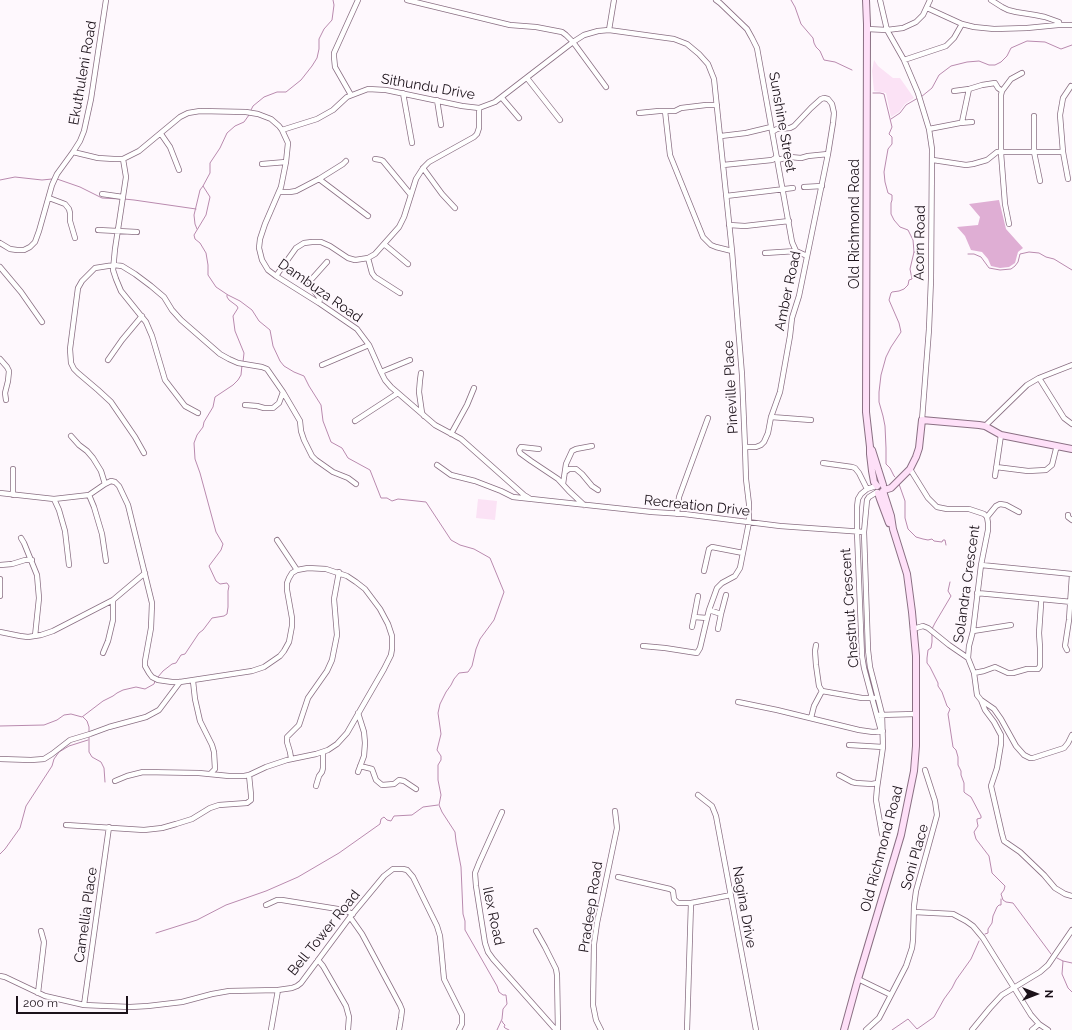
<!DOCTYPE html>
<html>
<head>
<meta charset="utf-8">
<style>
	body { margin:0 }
	#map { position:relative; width:1072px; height:1030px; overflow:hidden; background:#fef8fd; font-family:Raleway,sans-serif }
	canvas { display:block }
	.north { position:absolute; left:1016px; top:974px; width:40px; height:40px; -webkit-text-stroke:3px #fef8fd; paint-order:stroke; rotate:90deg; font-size:11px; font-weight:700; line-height:16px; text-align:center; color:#1c121a }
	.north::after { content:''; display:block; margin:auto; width:14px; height:18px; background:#1c121a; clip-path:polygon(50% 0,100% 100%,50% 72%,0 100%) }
	.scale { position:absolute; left:16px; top:996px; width:112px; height:18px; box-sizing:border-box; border:2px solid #1c121a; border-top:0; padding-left:5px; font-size:12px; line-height:14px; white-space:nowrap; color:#1c121a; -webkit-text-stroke:3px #fef8fd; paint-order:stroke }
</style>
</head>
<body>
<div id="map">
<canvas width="1072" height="1030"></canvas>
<div class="north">N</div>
<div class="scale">200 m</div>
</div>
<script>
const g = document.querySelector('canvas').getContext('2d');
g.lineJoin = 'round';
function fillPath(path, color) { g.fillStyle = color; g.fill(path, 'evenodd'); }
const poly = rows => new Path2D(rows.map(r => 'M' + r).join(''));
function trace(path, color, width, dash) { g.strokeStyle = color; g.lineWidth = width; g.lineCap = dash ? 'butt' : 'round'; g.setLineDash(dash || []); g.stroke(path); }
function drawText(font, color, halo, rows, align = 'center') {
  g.font = font + ' Raleway,sans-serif'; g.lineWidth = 4; g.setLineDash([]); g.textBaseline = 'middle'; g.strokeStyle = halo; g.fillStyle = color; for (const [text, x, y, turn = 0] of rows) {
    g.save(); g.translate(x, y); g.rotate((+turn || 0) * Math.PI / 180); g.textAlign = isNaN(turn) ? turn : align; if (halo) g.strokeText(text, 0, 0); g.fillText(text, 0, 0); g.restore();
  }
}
fillPath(poly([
	[874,60,878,66,893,78,900,78,914,98,905,104,899,112,891,117,886,93,874,91,872,71],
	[478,499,497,501,495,520,476,518]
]), '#fbe2f5');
fillPath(poly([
	[999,200,1006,229,1023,248,1018,252,1015,263,1009,267,1000,268,991,266,988,259,982,252,971,250,965,236,957,227,978,225,980,217,969,204]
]), '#dfaed4');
trace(poly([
	[791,0,795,7,801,24,813,38,814,43,816,47,820,51,824,60,835,62,852,70],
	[873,93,880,93,884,94,892,127,889,134,892,137,892,144,888,149,884,172,885,182,888,193,892,195,892,200,891,203,891,214,894,220,900,227,908,230,913,240,914,252,910,269,912,279,909,280,908,285,904,289,899,291,892,292,891,293,889,300,899,323,901,332,891,347,886,357,881,375,879,392,879,402,883,416,885,426,886,448,886,464,890,468,894,476,895,477],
	[921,97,932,88,939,75,951,66,967,62,979,61,989,65,995,65,1001,62,1007,56,1011,48,1027,41,1045,42,1061,49,1072,45],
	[251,110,253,106,264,97,277,92,286,92,301,80,312,66,317,58,319,49,319,39,324,29,332,20,334,5,333,0],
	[249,115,244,122,235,126,227,133,220,148,210,163,210,173,203,186,210,197,206,215,194,235,195,239,200,243,206,253,208,265,208,275,216,287,228,295,240,301,252,310,259,321,270,330,273,346,280,361,284,366,294,372,304,376,309,386,321,405,323,421,331,442,342,448,348,458,370,470,381,498,387,498,392,501,398,499,426,502,451,540,460,545,474,549,490,558,504,592,494,620,480,639,476,649,472,666,468,672,459,673,454,679,451,685,446,692,440,704,438,713,441,734,437,750,441,756,441,760,438,765,438,780,441,795,439,805,442,812,455,832,456,841,461,867,463,914,465,921,465,930,497,986,499,992,503,995,506,995,507,1004,503,1009,502,1019,497,1030],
	[891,119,900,113,906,105,918,98],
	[57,179,80,187,102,198,120,199],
	[0,180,15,177,42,180,52,179],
	[124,199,134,200,196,209],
	[197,229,195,224,194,215,200,190,203,186],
	[914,252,922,252],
	[968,254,974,254,981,257,989,268,1000,270,1011,269,1015,266,1018,262,1020,254,1029,252,1039,253,1046,257,1054,259,1072,270],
	[227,295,227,297,229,300,237,306,238,308,233,316,235,331,244,353,243,362],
	[899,484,905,501,905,518,908,529,916,537,923,539,928,540,932,539,934,541,942,542,943,540,945,540,946,545],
	[932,629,935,623,951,596,948,591,950,582],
	[932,633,932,642,931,648,928,650,927,658,927,663,930,667,938,683,938,686,942,692,947,706,950,709,948,714,953,747,956,750,958,757,958,765,961,771,961,775,964,783,964,792,965,793,971,797,981,816,981,818,977,819,977,821,978,826,974,832,976,839,989,856,992,873,1005,886,1004,890,1001,894,1003,900,1006,902,1013,903,1051,954],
	[158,677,163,671,172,664,176,663,181,655,185,654,199,633,203,630,212,618,224,616,227,614,228,607,228,591,229,586,227,583,220,584,216,581,209,566,221,550,223,544,216,532,200,473,195,459,194,443,197,435,203,427,204,422,213,407,215,397,233,385,238,380,241,375,242,365],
	[83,717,87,721,89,727,89,732],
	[0,726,44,725,57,720,64,715,71,714,82,717,103,701,113,696,117,693,123,690,136,687,145,689,154,684,155,681],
	[89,737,89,752,92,757,101,762,104,768,105,782],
	[0,854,5,849,20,828,26,806,52,766,54,759,59,752,69,746,88,740],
	[156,933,197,920,226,905,266,891,298,877,339,853,380,824,381,819,384,817,387,820,391,821,394,816,412,815,423,807,438,805],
	[985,934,988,933,988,929,992,923,993,916,997,907,999,905,1001,905,1001,899],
	[1057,958,1063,961,1062,974,1068,988,1072,992],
	[1063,961,1072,963],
	[502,1021,503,1023,505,1025,504,1027,505,1028,509,1030],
	[892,1030,908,1019,917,1029,934,1017,944,999,952,988,956,980,971,959,979,941]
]), '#b98aae', 1);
const street = poly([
	[407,0,510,25,536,27,562,32,566,35,573,42,606,87],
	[716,0,720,3,747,29,752,38,757,48,792,242,796,251,807,256],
	[880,0,887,30,904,60,918,93,929,129,932,149,931,279,929,329,922,420],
	[991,0,1002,7,1008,10,1016,12,1035,15,1045,17,1059,22,1058,25],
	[927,8,962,24,974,27,994,29,1027,28,1058,25,1072,25],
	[867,29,887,30,903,28,916,22,923,15,930,0],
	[609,30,614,0],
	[904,60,946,46,954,38,962,24],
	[527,78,560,120],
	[954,91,969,89,982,85,995,83,998,88,1002,91],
	[403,93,412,143],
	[351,95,335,67,334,57,334,53,358,0],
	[502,98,519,118],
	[437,100,441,125],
	[665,111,670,155,703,237,711,245,716,247,732,251],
	[639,113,659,111,675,111,681,108,706,105,717,105],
	[1034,116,1034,152,1040,181],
	[962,122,969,89],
	[929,129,960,123,972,122],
	[282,130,288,143,286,162,281,187,265,224,260,239,259,248,262,260,268,270,276,276,319,303,357,329,369,345,381,372,385,380,391,387,435,425,461,439,524,495,529,498],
	[161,134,170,147,179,170],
	[721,136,746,133,771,127],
	[73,152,98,158,114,159,123,159,139,151,180,117,188,113,200,111,246,112,258,114,271,119,279,126,282,130,317,119,333,110,347,97,368,89,386,90,462,106,479,108,495,102,573,42,584,35,598,31,609,30,652,36,674,39,687,44,699,54,708,64,714,79,732,251,742,375,745,447,746,479,749,504,749,522,740,568,735,576,722,583,717,588,709,610,721,614,726,595],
	[123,159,126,177,115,249,113,270,116,279,121,291,146,322,152,336,165,380,185,406,198,413],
	[375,159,381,160,383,161,411,195],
	[777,160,790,157,801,158,808,156,828,154],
	[933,160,966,165,973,164,987,160,997,152,1063,152],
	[262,164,286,162],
	[723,165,772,160,777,157],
	[423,168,442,194,455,208],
	[319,179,368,216],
	[1068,179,1063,152,1060,115,1063,98,1071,86],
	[804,187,822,186],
	[279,192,290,192,296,191,319,179,343,164,346,161],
	[102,194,123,197],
	[726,196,793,188],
	[49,198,65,204,69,209,70,213,70,221,75,238],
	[1009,224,1005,204,1001,153,1001,95,1002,91,1011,79,1022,73],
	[729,225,745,226,789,221],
	[98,230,137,232],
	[0,243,10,249,17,250,24,250,30,247,35,242,39,231,52,185,57,174,73,152,80,141,84,131,91,99,106,0],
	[384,244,408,264],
	[765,253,796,251],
	[368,258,372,273,375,277,400,293],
	[0,267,21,292,42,322],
	[276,276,296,248,304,243,312,242,321,242,330,246,348,258,355,260,368,258,375,254,399,227,404,217,416,179,423,168,429,162,474,137,477,134,479,128,479,108],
	[319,303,320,299,310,285,310,281,327,262],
	[0,359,7,367,9,371,8,381,5,393,6,400],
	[108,360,122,340,142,316],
	[322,365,369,345],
	[381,372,410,360],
	[421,373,420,380,419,392,422,413,424,416],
	[1039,378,1064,418,1072,424],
	[245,405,257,406,264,408,273,408,279,403,283,392],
	[771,417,811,420],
	[355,421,398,393],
	[985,426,1027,385,1039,378,1072,365],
	[451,434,467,405,474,388],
	[71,436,79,445,87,451,93,458,101,471,105,484],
	[745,447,756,447,761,445,764,442,768,433,771,417,780,392,790,336,792,318,799,296,828,154,833,123,834,113,832,104,828,99,824,98,821,99,811,108,794,126,790,128,777,129,772,132],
	[539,449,521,447,519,450,520,453,531,461,558,479,569,491,584,505],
	[144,453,135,437,111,402,98,390,78,373,74,369,71,363,70,349,78,288,82,281,95,268,114,265,122,266,135,274,151,286,164,297,172,310,181,320,220,354,229,359,238,363,262,367,267,369,283,392,300,421,301,431,304,440,312,456,316,460,333,472,348,478,356,484],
	[823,463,852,467,855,468,859,473,867,489],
	[437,465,451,475,475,481,501,491,513,497,652,512,684,514,780,526,864,532],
	[996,467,1028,471,1046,470,1052,465,1056,449,1058,447],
	[13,469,13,495],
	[910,469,928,498,937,507,947,509,969,509,984,514,987,517,988,523,988,530,981,565,973,631,969,646,968,658],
	[565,472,569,469,576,469,582,474,592,486,598,490],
	[995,476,1001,435],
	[563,484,566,464,572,451,576,449,592,446],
	[876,486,867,489,861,494,858,499,857,507,857,532,862,656,864,668,872,698,881,731],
	[877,492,869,497,867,500,864,532,868,650,870,667,882,714,883,747,877,788,876,800,882,834],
	[0,493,54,499,89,495,105,484,111,481,115,482,119,486,128,505,152,603,151,628,145,661,145,666,149,673,152,677,158,680,172,682,180,682,252,671,264,667,280,656,284,651,289,642,292,626,292,618,287,590,287,583,289,578,292,573,297,570,308,568,326,569,347,576,356,582,365,589,380,609,388,624,392,636,392,649,391,655,384,669,347,733,337,744,328,750,316,754,287,760,266,767,249,775,244,776,229,776,199,773,143,772,127,776,115,781],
	[89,495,94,507,102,534,106,561],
	[54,499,59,510,65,531,69,565],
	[677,514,679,497,708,418],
	[1068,515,1068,517,1072,520],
	[987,517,996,506,1000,504,1006,505,1019,512],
	[21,538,24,543,37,575,39,598,35,636],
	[277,540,297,570],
	[0,565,12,564,25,560,32,560],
	[981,565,1072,574],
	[704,571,709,549,712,547,743,553],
	[0,579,0,596],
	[698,596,694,617,707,618],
	[1041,599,1072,602],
	[692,627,694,617],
	[718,629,721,614],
	[913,629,923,626,928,628,949,645,968,658,974,673,977,695,981,700,994,709,1001,719,1016,746,1024,755,1030,758,1033,758,1061,749,1064,748,1068,743,1072,735],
	[973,631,1011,625],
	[0,632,20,636,28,637,41,635,53,631,113,600,145,573],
	[816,645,815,651,816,665,819,686,822,691,862,698,874,698],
	[643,646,665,648,697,653,700,648,709,610],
	[1067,650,1065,646,1069,620,1072,575],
	[103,653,108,641,113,620,113,600],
	[974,673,984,671,995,667,1008,673,1013,673,1027,669,1038,669,1040,666,1040,648,1039,633,1041,604,1041,599,977,593],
	[193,681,195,699,200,721,212,745,214,752,215,769,211,773],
	[981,700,985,710,994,722,1001,735,1001,744,997,768,991,786,1002,834,1004,841,1020,852,1044,875,1055,888,1065,894,1072,896],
	[738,702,777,710,859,730,873,732,883,731],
	[879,715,916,714],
	[811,718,814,706,822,691],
	[849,745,883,747],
	[291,758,290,752,287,742,287,737,299,725,308,698,327,671,332,660,337,635,334,599,339,572],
	[0,759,31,760,44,759,52,754,70,740,90,734,109,727,146,717,159,710,180,682],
	[360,766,372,769,376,780,382,785,394,784,399,780,404,781,416,789],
	[358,772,364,756,365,743,364,732,358,713],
	[839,775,852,782,856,783,872,784,877,783],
	[316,786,319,776,322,772,323,768,323,752],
	[698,795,712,806,716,816,756,1030],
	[502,812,479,863,475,873,476,886,485,943,488,952,493,959,556,1030],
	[66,825,144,830,162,828,176,824,192,819,210,808,219,805,247,803,251,800,251,795,249,775],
	[618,877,670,889,673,891,674,899,678,903,691,903,731,895],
	[266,905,277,900,282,900,344,910,353,914],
	[914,912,953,914,966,921,973,926,983,938,1031,1015,1039,1024,1048,1030],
	[350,917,362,934,400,1005,402,1010,401,1018,399,1030],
	[536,931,545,947,556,969,557,975,558,1030],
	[318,960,323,966,346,1006,349,1017,348,1030],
	[0,976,5,977,45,996,84,1005,130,1007,148,1006,182,1002,212,994,229,991,278,990,292,988,297,986,301,983,350,917,384,876,393,869,403,869,407,870,413,877,437,926,440,936,444,979,462,1015,462,1024,459,1030],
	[858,979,891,995],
	[38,993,44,942,41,931],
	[84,1005,109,827],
	[271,1030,278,990],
	[601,1030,596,1020,593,1005,594,944,597,923,617,828,615,811],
	[687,1030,691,903],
	[866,1030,879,1018,906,966,912,948,913,940,914,906,916,891,937,815,935,801,925,770],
	[972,1030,990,1008,1002,995,1040,972,1048,965,1072,930],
	[1032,1030,1039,1024]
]);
const secondary = poly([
	[866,0,867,24,866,412,870,447,870,454,872,471,874,482,877,486],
	[872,450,883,485],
	[884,490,891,488,910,469,916,457,919,448,922,420,979,425,985,426,1001,435,1072,449],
	[878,493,880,499,889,523],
	[844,1030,858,979,901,835,914,771,916,746,916,656,912,612,907,574,893,529,891,516,883,491]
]);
trace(street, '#8a6f83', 6);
trace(secondary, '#8a6f83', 8);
trace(street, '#fff', 4.5);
trace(secondary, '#fee0f8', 6);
drawText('14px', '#1c121a', '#fef8fd', [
	["Ekuthuleni Road",83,73,-80],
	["Sithundu Drive",428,87,10],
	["Sunshine Street",782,122,80],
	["Old Richmond Road",855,224,-90],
	["Acorn Road",920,243,-89],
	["Dambuza Road",320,291,35],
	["Amber Road",788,291,-78],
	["Pineville Place",731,387,-93],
	["Recreation Drive",697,506,6],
	["Solandra Crescent",967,584,-82],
	["Chestnut Crescent",850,608,-94],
	["Old Richmond Road",882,849,-75],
	["Soni Place",915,857,-74],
	["Pradeep Road",591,907,-81],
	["Nagina Drive",744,907,80],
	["Camellia Place",86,915,-82],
	["Ilex Road",493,916,78],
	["Bell Tower Road",324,933,-51]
]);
</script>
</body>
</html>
